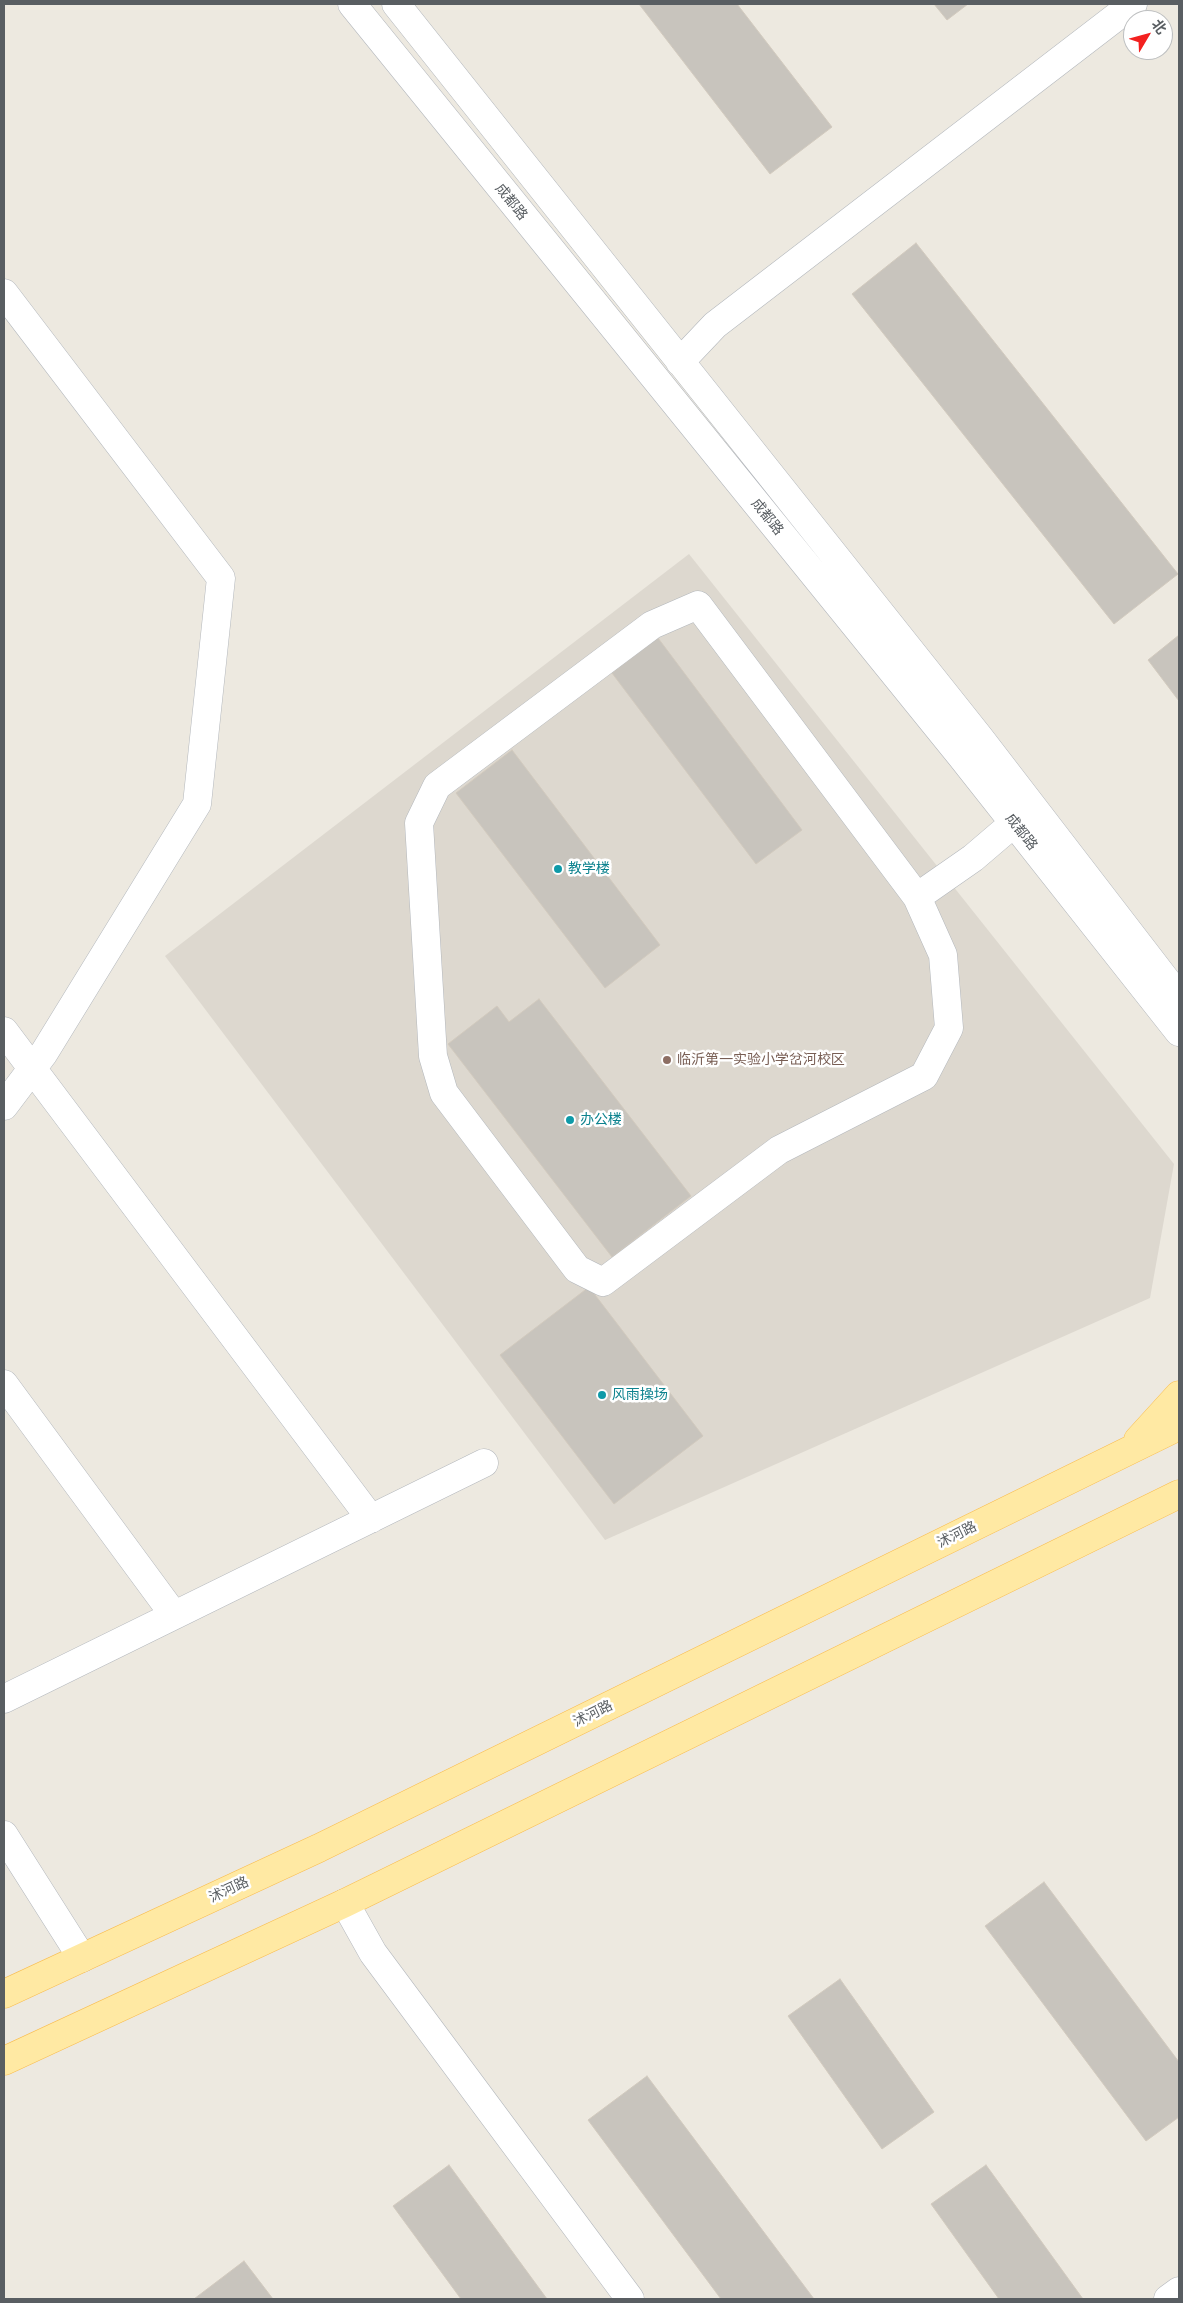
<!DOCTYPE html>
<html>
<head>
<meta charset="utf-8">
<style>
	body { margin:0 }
	#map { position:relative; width:1183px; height:2303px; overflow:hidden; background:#ede9e0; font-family:"IBM Plex Sans","Noto Sans SC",sans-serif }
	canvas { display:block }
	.frame { position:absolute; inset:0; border:5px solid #595e62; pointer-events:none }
	.north { position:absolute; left:1123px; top:10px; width:50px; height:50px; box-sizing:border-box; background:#fff; border:1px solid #bdbfc0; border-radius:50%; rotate:53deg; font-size:14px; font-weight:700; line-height:20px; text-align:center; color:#595e62 }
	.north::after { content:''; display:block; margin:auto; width:18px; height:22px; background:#f32120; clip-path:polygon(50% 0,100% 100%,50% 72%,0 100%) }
</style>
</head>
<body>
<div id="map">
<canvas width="1183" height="2303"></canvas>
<div class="frame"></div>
<div class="north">北</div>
</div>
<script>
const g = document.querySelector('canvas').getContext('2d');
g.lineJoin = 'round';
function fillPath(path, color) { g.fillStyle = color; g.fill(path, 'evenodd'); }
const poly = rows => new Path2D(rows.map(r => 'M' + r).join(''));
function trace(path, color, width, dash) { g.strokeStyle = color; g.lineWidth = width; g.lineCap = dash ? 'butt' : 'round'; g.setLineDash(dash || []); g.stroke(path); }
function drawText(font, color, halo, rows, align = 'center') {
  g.font = font + ' "IBM Plex Sans","Noto Sans SC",sans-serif'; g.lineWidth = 5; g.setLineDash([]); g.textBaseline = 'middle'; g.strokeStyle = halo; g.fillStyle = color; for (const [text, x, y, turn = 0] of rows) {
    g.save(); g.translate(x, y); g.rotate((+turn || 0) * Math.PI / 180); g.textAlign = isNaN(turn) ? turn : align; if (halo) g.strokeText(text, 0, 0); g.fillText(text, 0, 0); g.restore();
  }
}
fillPath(poly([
	[689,554,1174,1164,1150,1298,605,1540,165,956]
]), '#ddd8cf');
const building = poly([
	[639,4,737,4,832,127,770,174,639,4],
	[934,4,968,4,947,20,934,4],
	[916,243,1178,574,1114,624,852,294,916,243],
	[1179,635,1179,701,1148,660,1179,635],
	[658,638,802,830,756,864,612,673,658,638],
	[512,750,660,945,605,988,456,793,512,750],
	[539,999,691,1196,612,1257,448,1044,497,1006,509,1022,539,999],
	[589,1287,703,1436,614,1504,500,1355,589,1287],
	[1044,1882,1179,2062,1179,2117,1146,2141,985,1926,1044,1882],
	[840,1979,934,2112,882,2149,788,2016,840,1979],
	[647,2076,814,2299,721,2299,588,2120,647,2076],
	[449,2165,547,2299,461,2299,393,2206,449,2165],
	[986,2165,1083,2299,999,2299,931,2204,986,2165],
	[244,2261,273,2299,194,2299,244,2261]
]);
fillPath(building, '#c8c4bd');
trace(building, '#d2cabe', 1);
const minor = poly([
	[352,4,961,756,1179,1032],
	[396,4,979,737,1179,997],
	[4,293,221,578,197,804,44,1053,4,1106],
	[680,362,715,325,1133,4],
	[917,897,698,605,652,625,437,786,419,823,433,1056,444,1093,577,1269,603,1282,779,1150,924,1076,949,1028,943,955,917,897,973,858,1014,823],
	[4,1031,371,1519],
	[4,1384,174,1615],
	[4,1699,484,1463],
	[4,1835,82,1958],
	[345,1903,373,1953,630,2299],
	[1168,2299,1179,2291]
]);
const major = poly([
	[1138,1440,1179,1395],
	[4,1994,319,1848,1179,1426],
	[4,2061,345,1903,1179,1494]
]);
trace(minor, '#b3b7bc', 29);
trace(major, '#f9bc4d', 29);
trace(minor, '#fff', 28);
trace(major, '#ffe9a3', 28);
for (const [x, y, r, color] of [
	[558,869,5,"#0f9aa8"],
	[667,1060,5,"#8d6e63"],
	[570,1120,5,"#0f9aa8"],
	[602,1395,5,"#0f9aa8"]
]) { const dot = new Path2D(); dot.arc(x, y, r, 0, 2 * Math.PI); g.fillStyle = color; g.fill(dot); trace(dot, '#fff', 2); }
drawText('14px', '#595e62', '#fff', [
	["成都路",511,202,51],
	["成都路",767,517,51],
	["成都路",1021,832,52],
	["沭河路",957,1535,-26],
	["沭河路",593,1714,-26],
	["沭河路",229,1890,-25]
]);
drawText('14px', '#0d838f', '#fff', [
	["教学楼",568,869],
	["办公楼",580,1120],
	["风雨操场",612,1395]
], 'left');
drawText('14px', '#785e54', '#fff', [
	["临沂第一实验小学岔河校区",677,1060]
], 'left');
</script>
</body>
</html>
